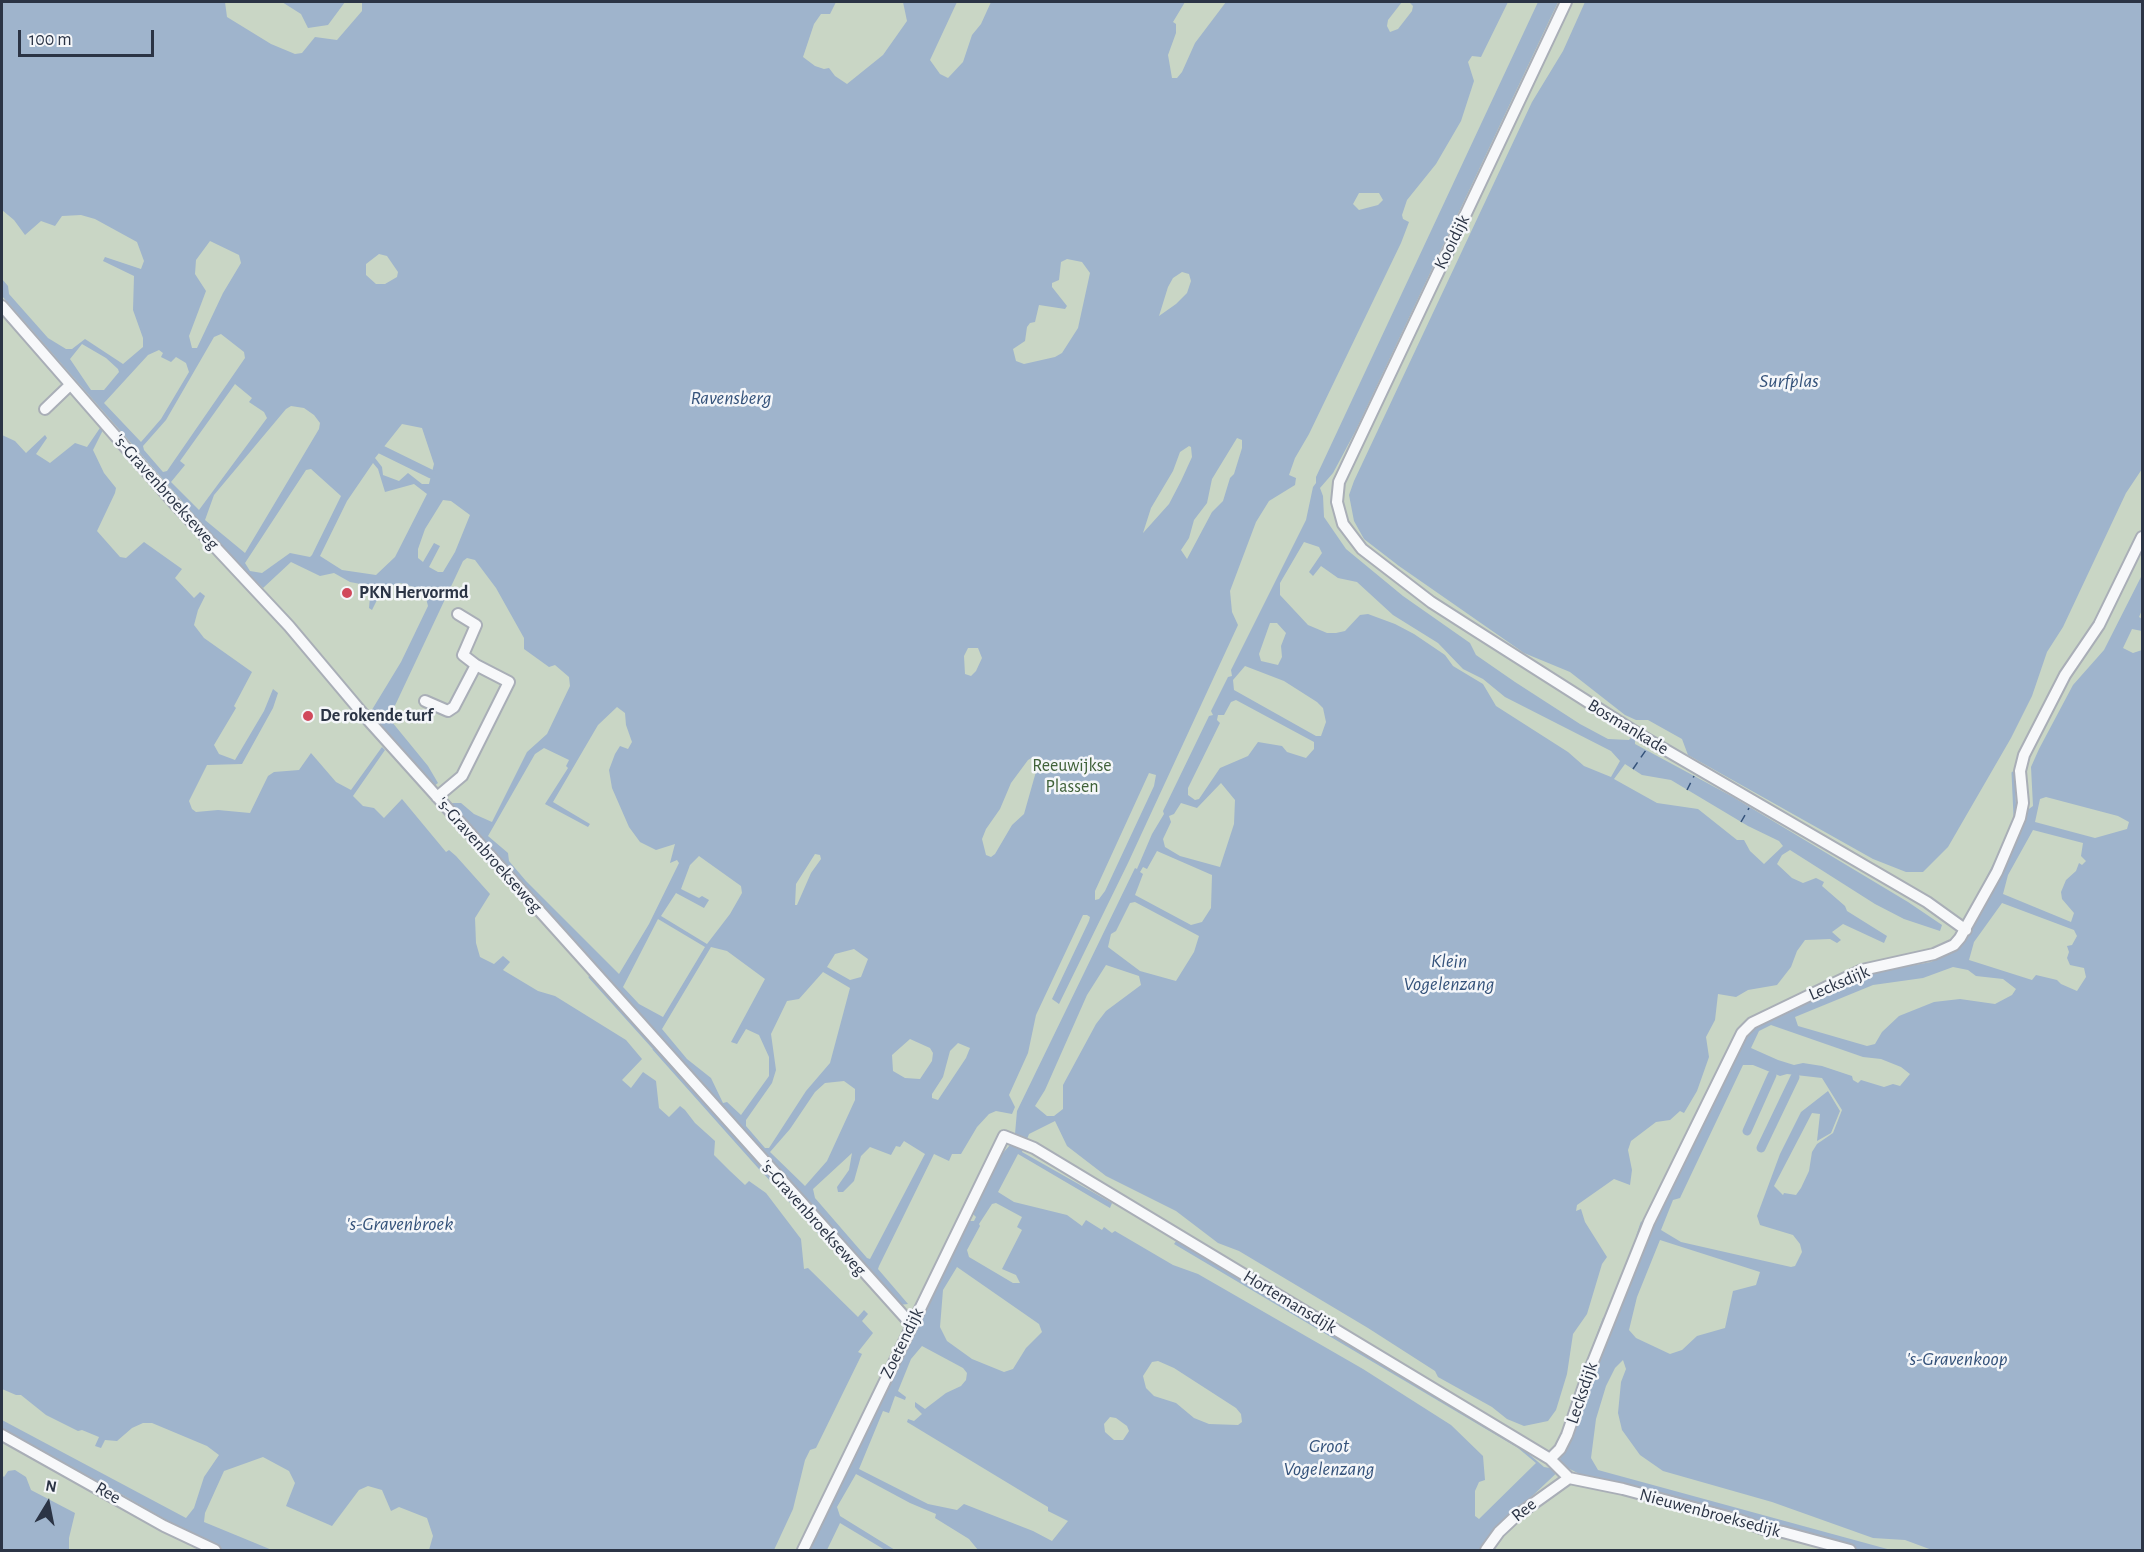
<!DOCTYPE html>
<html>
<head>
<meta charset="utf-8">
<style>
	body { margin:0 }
	#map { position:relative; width:2144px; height:1552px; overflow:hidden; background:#e4e7ec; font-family:"Alegreya Sans",sans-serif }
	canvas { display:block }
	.frame { position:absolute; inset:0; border:3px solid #2b3445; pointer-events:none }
	.north { position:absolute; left:18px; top:1474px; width:60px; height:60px; -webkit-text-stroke:4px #f4f6f9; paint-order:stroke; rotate:10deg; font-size:16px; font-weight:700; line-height:24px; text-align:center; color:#2b3445 }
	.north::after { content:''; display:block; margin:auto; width:21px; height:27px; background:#2b3445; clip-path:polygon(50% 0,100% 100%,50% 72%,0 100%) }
	.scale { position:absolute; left:18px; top:30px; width:136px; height:27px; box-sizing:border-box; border:3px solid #2b3445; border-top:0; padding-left:8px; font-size:18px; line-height:21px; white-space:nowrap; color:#2b3445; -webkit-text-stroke:4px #f4f6f9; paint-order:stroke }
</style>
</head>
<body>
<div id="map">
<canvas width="2144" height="1552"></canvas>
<div class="frame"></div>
<div class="north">N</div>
<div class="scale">100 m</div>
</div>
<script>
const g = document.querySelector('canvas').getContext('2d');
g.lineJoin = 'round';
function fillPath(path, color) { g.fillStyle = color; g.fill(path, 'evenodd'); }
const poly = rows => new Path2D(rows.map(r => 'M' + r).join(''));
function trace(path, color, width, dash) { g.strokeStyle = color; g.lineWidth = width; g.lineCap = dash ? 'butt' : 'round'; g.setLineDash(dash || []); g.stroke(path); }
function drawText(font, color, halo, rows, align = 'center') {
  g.font = font + ' "Alegreya Sans",sans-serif'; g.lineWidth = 5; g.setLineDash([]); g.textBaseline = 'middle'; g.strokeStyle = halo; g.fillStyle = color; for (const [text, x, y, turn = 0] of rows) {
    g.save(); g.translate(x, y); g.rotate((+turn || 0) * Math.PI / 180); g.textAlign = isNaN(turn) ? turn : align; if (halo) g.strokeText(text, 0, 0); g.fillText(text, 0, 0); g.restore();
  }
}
fillPath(poly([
	[2,2,2142,2,2142,1550,2,1550]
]), '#c9d6c5');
fillPath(poly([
	[2,2,225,2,227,17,271,44,295,54,302,53,315,37,337,40,362,11,362,2,836,2,830,14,821,14,814,24,803,57,815,66,824,69,829,68,835,76,847,84,883,55,907,21,903,2,957,2,930,60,940,74,948,78,963,62,972,35,981,24,991,2,1185,2,1173,22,1176,24,1176,33,1168,55,1172,78,1177,78,1182,72,1195,43,1226,2,1402,2,1388,20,1387,26,1390,32,1398,29,1412,11,1413,6,1409,2,1508,2,1481,57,1472,56,1468,62,1474,81,1461,121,1436,164,1407,200,1402,215,1403,219,1409,222,1401,243,1309,434,1295,458,1289,475,1296,478,1295,485,1269,501,1256,522,1230,591,1232,612,1238,625,1128,863,1059,1004,1052,999,1089,921,1090,917,1087,915,1083,915,1036,1015,1028,1053,1009,1095,1015,1107,1012,1114,996,1111,989,1114,977,1127,961,1154,952,1154,949,1161,934,1154,879,1266,878,1269,908,1304,899,1305,854,1256,854,1253,669,1051,666,1043,663,1043,499,862,499,856,493,855,454,808,452,803,461,803,474,814,492,822,527,752,547,734,570,686,569,677,555,665,549,667,524,649,524,638,496,588,475,560,467,558,463,561,391,714,392,722,428,766,438,783,434,786,370,713,401,662,428,606,425,594,416,588,400,583,383,588,372,610,369,608,371,586,350,582,334,573,320,576,291,562,263,588,225,550,2,296,2,279,8,286,9,294,48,338,66,349,72,349,85,339,123,364,143,347,143,338,133,310,134,276,103,261,105,257,141,269,144,261,137,242,95,219,81,215,62,216,55,226,41,221,25,235,14,220,2,210],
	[1359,193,1379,193,1383,200,1378,205,1359,210,1353,204],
	[210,241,239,255,241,263,223,293,197,348,192,348,189,336,206,291,195,274,196,260],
	[379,254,387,256,398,272,397,277,385,284,376,284,366,275,366,264],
	[1067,259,1082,262,1090,273,1078,328,1062,353,1055,357,1024,364,1016,361,1013,349,1025,341,1027,327,1030,323,1035,322,1039,305,1065,309,1067,306,1052,287,1052,283,1059,280,1061,262],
	[1182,272,1189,274,1191,281,1187,293,1176,304,1159,316,1168,287,1173,278],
	[221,334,244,352,245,358,167,471,163,472,144,450,143,446,166,420,214,337],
	[82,344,106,358,118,369,119,372,104,390,91,390,70,359],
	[159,350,163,353,161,357,171,362,176,357,186,363,189,372,161,419,141,442,104,403,148,355],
	[235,384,252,398,249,402,264,412,267,418,199,510,171,482,185,465,180,461],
	[291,406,304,408,314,415,320,423,319,429,245,553,205,520,214,495,286,409],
	[402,424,422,428,434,464,429,484,422,484,408,473,399,481,383,475,382,467,375,458],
	[1237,438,1242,440,1242,448,1234,474,1230,478,1223,501,1212,512,1187,559,1181,550,1189,538,1194,520,1207,503,1212,479],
	[1189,446,1191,447,1192,457,1181,481,1169,504,1143,533,1151,508,1173,471,1180,452],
	[373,463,378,469,385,492,414,484,427,494,395,557,376,575,342,570,320,556,347,501],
	[311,469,341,496,312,555,310,557,290,553,262,573,250,571,245,563,306,470],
	[443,500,451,501,470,515,455,552,443,572,438,572,429,567,440,546,434,543,423,562,418,558,418,549,425,529],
	[968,648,978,648,982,658,976,671,971,676,965,674,964,656],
	[617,707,625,713,626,725,632,742,628,749,620,746,615,754,609,770,612,788,629,827,640,842,656,850,675,844,670,863,677,860,679,863,649,924,619,974,526,881,509,861,508,853,488,836,535,754,544,748,569,760,566,766,568,768,545,804,588,827,590,824,553,802,598,725],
	[1033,757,1039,761,1024,814,1012,825,995,854,991,857,986,855,982,839,986,829,1000,809,1011,783,1028,760],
	[1149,773,1156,775,1154,786,1105,891,1099,899,1095,900,1095,891],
	[815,854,820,855,821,859,811,873,797,905,795,905,796,884],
	[699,856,741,886,742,893,730,914,707,944,661,916,676,893,704,908,709,900,702,896,699,898,681,889,690,865],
	[658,919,705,947,663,1017,639,1004,623,987],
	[711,947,727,951,765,979,731,1042,737,1044,746,1029,759,1035,769,1057,769,1076,741,1115,727,1102,723,1103,711,1078,687,1059,662,1029],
	[854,949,868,959,861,977,850,980,827,967,835,954],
	[823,972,850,988,830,1063,806,1091,769,1148,765,1148,746,1126,746,1120,772,1083,776,1070,771,1034,787,1001,799,999],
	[910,1039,930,1048,933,1053,932,1061,920,1079,905,1078,893,1071,892,1055],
	[958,1043,970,1048,966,1058,938,1100,932,1098,932,1094,943,1077,950,1051],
	[844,1081,855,1089,855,1100,827,1161,805,1186,770,1152,790,1129,815,1092,825,1083],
	[904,1141,925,1154,870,1259,867,1258,815,1198,813,1189,852,1153,849,1170,837,1187,838,1192,843,1192,854,1181,861,1156,870,1147,891,1155,896,1146,900,1147],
	[282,2,345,2,328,25,308,28,301,14],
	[1538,2,1558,2,1356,430,1333,473,1320,488,1323,496,1324,517,1346,549,1403,596,1470,643,1476,655,1515,682,1580,724,1608,739,1629,740,1633,735,1635,737,1635,744,1733,797,1908,902,1942,925,1940,931,1904,919,1875,904,1790,850,1782,855,1777,864,1792,878,1803,883,1816,878,1824,882,1822,886,1845,906,1847,911,1887,936,1884,943,1843,924,1832,932,1841,940,1837,943,1830,939,1805,940,1797,951,1791,967,1777,985,1748,990,1736,997,1718,994,1715,1020,1706,1037,1709,1057,1697,1091,1684,1113,1680,1111,1670,1120,1656,1122,1631,1141,1628,1150,1632,1170,1630,1185,1614,1179,1577,1205,1576,1211,1581,1209,1585,1222,1607,1257,1602,1264,1587,1314,1573,1334,1567,1374,1556,1410,1548,1421,1524,1426,1507,1419,1492,1407,1438,1377,1435,1371,1368,1328,1239,1251,1218,1243,1176,1211,1106,1176,1067,1146,1055,1121,1029,1134,1022,1152,1112,1203,1110,1208,1018,1154,998,1192,1014,1202,1067,1215,1082,1226,1086,1220,1102,1230,1104,1227,1112,1233,1115,1231,1173,1265,1198,1274,1363,1369,1451,1425,1483,1456,1485,1480,1479,1482,1475,1491,1475,1516,1479,1519,1536,1463,1518,1448,1174,1244,1177,1240,1214,1262,1523,1449,1544,1467,1555,1469,1571,1437,1597,1359,1656,1217,1660,1214,1661,1206,1710,1109,1715,1103,1714,1100,1747,1035,1755,1026,1861,975,1931,962,1961,944,1982,912,1998,878,2003,873,2001,870,2026,811,2033,806,2031,767,2039,749,2073,685,2104,650,2142,575,2142,610,2139,617,2142,619,2142,631,2132,629,2123,648,2133,653,2142,650,2142,1550,1932,1550,1905,1540,1873,1538,1772,1502,1663,1471,1640,1455,1622,1430,1618,1413,1621,1382,1626,1369,1623,1360,1615,1368,1606,1386,1596,1419,1591,1458,1598,1470,1891,1550,1858,1550,1607,1481,1589,1479,1564,1466,1511,1516,1483,1550,978,1550,969,1539,935,1518,936,1514,910,1503,856,1474,837,1507,840,1516,895,1550,885,1550,840,1523,827,1550,806,1550,968,1221,974,1221,976,1217,972,1213,995,1162,1018,1136,1015,1134,1017,1111,1135,868,1137,869,1152,834,1164,814,1163,811,1209,716,1213,715,1211,711,1228,677,1232,676,1231,670,1306,520,1313,487,1316,483,1316,477],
	[1304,542,1319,547,1322,553,1309,572,1313,576,1321,566,1338,578,1357,582,1393,615,1438,643,1463,669,1483,679,1505,697,1611,751,1620,761,1611,777,1584,766,1568,752,1496,706,1483,684,1453,666,1445,655,1414,634,1395,624,1368,614,1360,615,1345,631,1336,633,1327,633,1308,625,1280,595,1280,583],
	[1270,623,1277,623,1286,633,1281,646,1282,657,1278,665,1261,661,1259,654],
	[1245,666,1284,681,1317,702,1323,708,1326,722,1321,736,1316,736,1234,690,1233,680],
	[1236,700,1314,742,1314,749,1306,758,1287,752,1282,746,1258,742,1248,756,1220,768,1199,799,1195,800,1188,795,1188,788,1220,723,1217,720,1218,715,1224,715,1231,702],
	[1625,764,1642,775,1671,780,1748,826,1779,841,1783,846,1764,864,1750,851,1744,840,1737,840,1698,809,1657,803,1614,779],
	[1221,783,1235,800,1234,824,1220,867,1180,856,1165,847,1163,839,1171,822,1169,816,1174,814,1181,803,1197,808],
	[2046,797,2118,816,2129,822,2127,829,2095,838,2035,822,2040,799],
	[2033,830,2083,843,2081,856,2086,861,2082,865,2079,863,2076,871,2066,880,2061,892,2062,899,2074,913,2071,922,2003,894,2008,875],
	[1157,851,1212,875,1211,908,1202,922,1191,925,1135,895,1143,874,1140,872,1143,867,1147,869],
	[1135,902,1199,936,1194,952,1176,981,1140,971,1108,947,1111,934,1116,931,1130,903],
	[2002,903,2074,930,2077,936,2072,945,2067,946,2069,952,2067,958,2070,965,2084,968,2086,977,2077,991,2061,984,2057,980,2036,975,2032,980,1969,960,1974,942],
	[1106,965,1139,976,1141,985,1106,1011,1096,1024,1063,1085,1063,1109,1054,1116,1047,1116,1035,1106,1045,1090,1087,995],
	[1953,967,1968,970,1976,976,2003,979,2016,989,2012,995,1995,1004,1960,999,1934,1002,1899,1016,1882,1032,1875,1044,1867,1046,1798,1026,1795,1017,1873,985,1923,978],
	[1771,1025,1863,1057,1881,1059,1901,1067,1910,1074,1900,1086,1893,1084,1884,1087,1861,1080,1858,1083,1853,1080,1852,1076,1822,1066,1803,1063,1794,1065,1778,1060,1751,1048,1759,1031],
	[1743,1065,1753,1065,1780,1076,1787,1074,1822,1078,1842,1110,1833,1133,1817,1144,1812,1152,1809,1171,1801,1188,1796,1195,1784,1193,1783,1195,1774,1186,1812,1113,1820,1114,1817,1141,1831,1133,1840,1111,1828,1091,1801,1112,1780,1154,1757,1216,1760,1225,1793,1235,1800,1244,1802,1252,1795,1266,1791,1267,1681,1242,1661,1230,1673,1200,1680,1198],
	[996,1203,1022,1217,1017,1227,1022,1230,1002,1269,1016,1275,1020,1283,1013,1283,969,1257,967,1250,980,1226,979,1224,992,1204],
	[1660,1240,1760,1272,1756,1285,1733,1291,1725,1328,1697,1336,1682,1350,1670,1354,1636,1338,1629,1330,1637,1297],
	[957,1267,1039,1324,1042,1332,1026,1348,1013,1369,1004,1372,972,1359,947,1341,940,1327,943,1290],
	[922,1346,963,1368,967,1373,966,1380,961,1386,946,1393,925,1409,915,1402,915,1407,922,1414,914,1421,908,1419,907,1422,1031,1497,1048,1507,1048,1511,1068,1521,1052,1541,1033,1531,964,1504,957,1510,928,1504,859,1469,883,1411,889,1413,895,1396,905,1400,906,1397,898,1391,911,1359],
	[1158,1361,1174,1368,1236,1408,1241,1414,1242,1422,1238,1425,1209,1424,1194,1418,1176,1403,1154,1396,1146,1388,1143,1376,1152,1362],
	[1110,1417,1116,1418,1127,1426,1129,1431,1123,1440,1114,1440,1105,1432,1104,1424],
	[1585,2,2142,2,2142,469,2126,493,2063,627,2047,652,2032,696,2011,738,1948,847,1923,872,1906,872,1873,859,1688,755,1682,739,1648,720,1636,720,1625,715,1570,672,1524,653,1399,566,1364,539,1354,521,1349,495,1354,481,1532,102,1563,51],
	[102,425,104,428,93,450,104,473,116,488,115,493,97,531,120,557,126,558,144,542,182,569,175,578,194,598,200,592,205,596,198,610,194,625,204,638,252,672,234,706,236,708,214,745,219,754,235,760,264,711,273,689,278,693,273,708,242,764,207,765,189,801,192,809,196,812,218,810,250,813,268,776,274,772,299,770,311,753,336,782,351,790,382,747,385,750,353,796,363,806,374,808,384,818,402,799,446,852,449,850,456,856,490,894,475,918,476,943,480,957,494,964,503,956,510,962,503,970,538,991,555,996,626,1040,642,1059,622,1080,631,1088,643,1072,656,1081,659,1108,669,1117,680,1106,685,1110,695,1123,715,1141,714,1155,730,1171,745,1185,749,1181,766,1193,801,1239,804,1269,808,1268,858,1317,864,1310,868,1314,862,1321,873,1333,858,1352,862,1354,816,1448,810,1450,805,1460,793,1509,774,1550,429,1550,433,1536,427,1518,399,1507,391,1511,382,1490,368,1486,359,1490,332,1526,286,1506,295,1483,289,1471,263,1457,224,1471,205,1513,204,1522,272,1550,226,1550,215,1548,107,1486,2,1432,2,1420,186,1518,194,1508,204,1477,219,1455,207,1446,152,1423,143,1423,132,1428,117,1441,105,1440,101,1448,95,1446,99,1437,82,1430,78,1431,46,1415,21,1395,16,1395,2,1389,2,435,15,441,26,453,45,435,47,438,36,454,50,463,75,443,87,447],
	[15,1470,26,1477,31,1490,75,1513,69,1538,69,1550,2,1550,2,1475,4,1477,8,1471]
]), '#9fb4cc');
trace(poly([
	[2013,773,2015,816],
	[1982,889,1998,858],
	[590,977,653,1047],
	[654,1049,760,1168],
	[765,1173,844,1260],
	[1638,1235,1642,1223],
	[1571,1408,1604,1319]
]), '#9fb4cc', 3);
trace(poly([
	[380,449,431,474],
	[1747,1131,1772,1075],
	[1761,1148,1795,1077]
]), '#9fb4cc', 9);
trace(poly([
	[1633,769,1646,750],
	[1687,790,1694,776],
	[1741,822,1749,808]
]), '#34527a', 1.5, [8, 6]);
const minor = poly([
	[1566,2,1339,482,1337,502,1343,524,1362,549,1431,602,1470,627,1640,735,1927,902,1966,930],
	[2,306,174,503,289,626,369,721,911,1324],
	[45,409,70,385],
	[425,701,448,711,454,707,476,665],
	[437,797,462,776,509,682,476,665,463,655,476,625,458,614],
	[2,1435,164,1526,215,1550],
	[1550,1459,1560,1449,1567,1435,1588,1374,1649,1222,1742,1033,1752,1023,1862,970,1934,954,1954,945,1960,938,1997,872,2020,818,2023,803,2020,771,2024,755,2065,675,2099,625,2142,537],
	[803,1550,1004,1136,1034,1148,1331,1327,1550,1459,1569,1478,1623,1489,1739,1520,1766,1530,1783,1532,1850,1550],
	[1486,1550,1499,1532,1516,1516,1569,1478]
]);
trace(minor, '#a9aeb7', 14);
trace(minor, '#f7f8fa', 10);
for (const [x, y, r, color] of [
	[347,593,6,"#d1495b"],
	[308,716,6,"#d1495b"]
]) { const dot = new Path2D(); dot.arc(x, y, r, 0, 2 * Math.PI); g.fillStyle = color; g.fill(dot); trace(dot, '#f4f6f9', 2); }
drawText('18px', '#2b3445', '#f4f6f9', [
	["Kooidijk",1452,242,-64],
	["'s-Gravenbroekseweg",166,492,48],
	["Bosmankade",1628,727,31],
	["'s-Gravenbroekseweg",489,855,48],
	["Lecksdijk",1839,983,-23],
	["'s-Gravenbroekseweg",813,1218,48],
	["Hortemansdijk",1290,1302,31],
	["Zoetendijk",902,1343,-64],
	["Lecksdijk",1582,1393,-71],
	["Ree",108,1493,30],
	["Ree",1524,1510,-39],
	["Nieuwenbroeksedijk",1710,1513,15]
]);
drawText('bold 18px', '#2b3445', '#f4f6f9', [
	["PKN Hervormd",359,593],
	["De rokende turf",320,716]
], 'left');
drawText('18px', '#3f6138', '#f4f6f9', [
	["Reeuwijkse",1072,766],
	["Plassen",1072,787]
]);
drawText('italic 20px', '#34527a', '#f4f6f9', [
	["Surfplas",1789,381],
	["Ravensberg",731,398],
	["Klein",1449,961],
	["Vogelenzang",1449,984],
	["'s-Gravenbroek",400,1224],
	["'s-Gravenkoop",1957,1359],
	["Groot",1329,1446],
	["Vogelenzang",1329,1469]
]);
</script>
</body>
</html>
